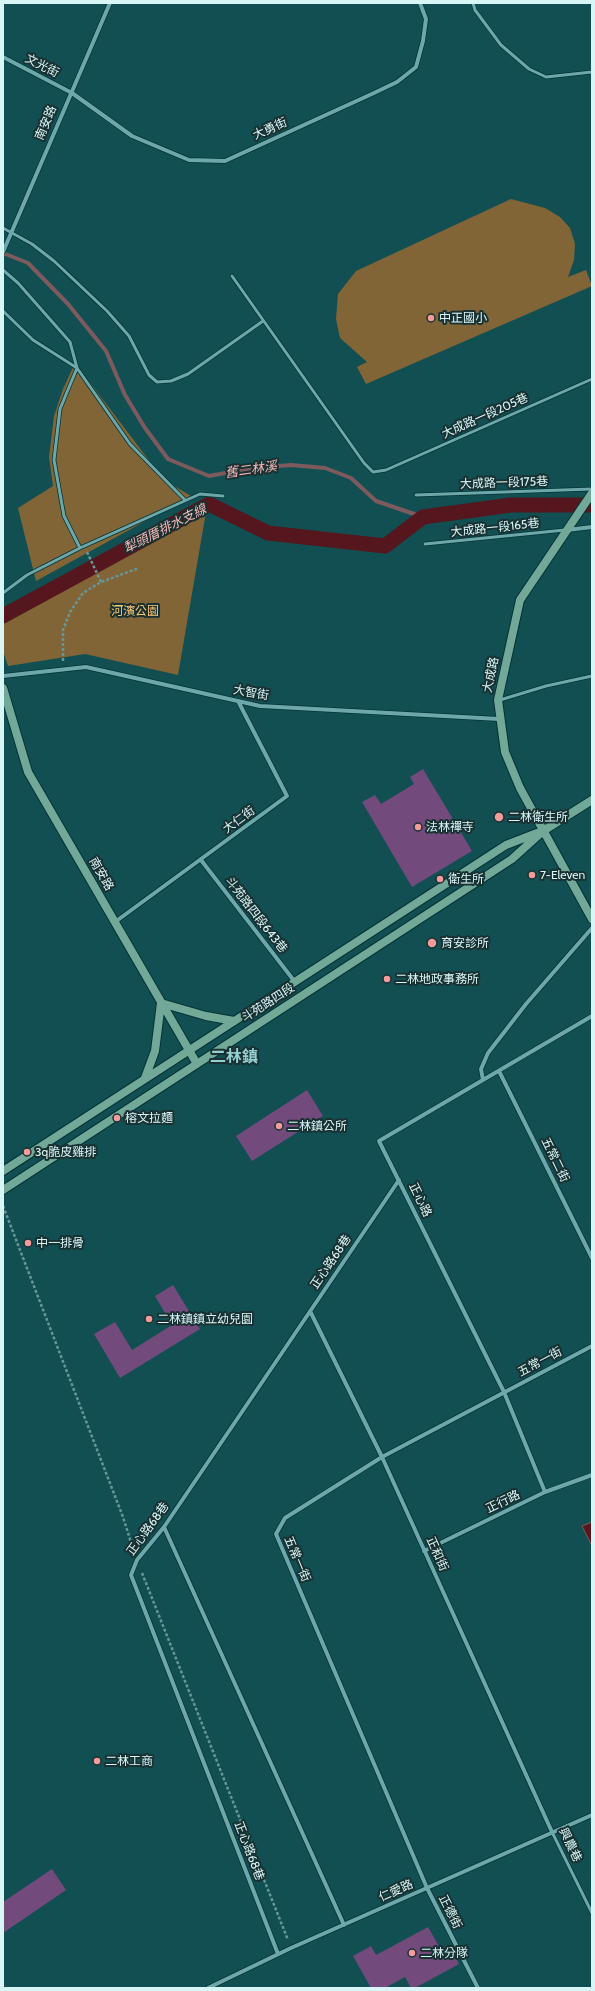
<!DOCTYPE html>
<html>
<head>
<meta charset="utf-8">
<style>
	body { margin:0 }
	#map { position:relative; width:595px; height:1991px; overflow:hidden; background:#124f52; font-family:Cabin,sans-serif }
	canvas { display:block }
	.frame { position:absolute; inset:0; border:4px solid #d9f6f7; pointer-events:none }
</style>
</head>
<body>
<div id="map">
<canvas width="595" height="1991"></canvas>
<div class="frame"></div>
</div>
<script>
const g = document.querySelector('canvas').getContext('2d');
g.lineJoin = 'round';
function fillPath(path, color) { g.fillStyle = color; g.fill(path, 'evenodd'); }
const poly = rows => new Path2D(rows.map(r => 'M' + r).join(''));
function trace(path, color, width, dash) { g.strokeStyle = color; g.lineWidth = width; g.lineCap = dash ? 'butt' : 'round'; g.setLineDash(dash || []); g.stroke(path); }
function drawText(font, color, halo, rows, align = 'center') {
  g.font = font + ' Cabin,"Noto Sans TC",sans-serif'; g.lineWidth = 4; g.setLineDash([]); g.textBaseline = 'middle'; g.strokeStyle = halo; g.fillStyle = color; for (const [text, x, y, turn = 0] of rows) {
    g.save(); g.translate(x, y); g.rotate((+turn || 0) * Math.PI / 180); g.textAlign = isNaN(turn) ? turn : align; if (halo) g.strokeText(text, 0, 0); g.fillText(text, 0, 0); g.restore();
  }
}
fillPath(poly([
	[511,199,545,208,560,217,570,228,575,244,574,260,568,277,586,270,592,286,366,384,357,367,367,362,340,338,336,319,338,294,356,271],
	[75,363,164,480,191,496,36,581,18,508,53,486,49,457,54,416,63,389],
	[206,512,178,675,85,654,8,666,3,651,3,624]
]), '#816536');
const water = poly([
	[592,1522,592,1546,582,1526,592,1522]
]);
fillPath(water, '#55171d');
trace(water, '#7d5a5e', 1);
trace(poly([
	[3,253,28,263,68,304,106,351,125,395,145,428,168,459,209,476,253,468,291,465,325,468,351,478,376,501,423,517]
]), '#7d5a5e', 4);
trace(poly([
	[3,616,209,504,268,533,385,546,423,517,511,505,592,505]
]), '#55171d', 15);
fillPath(poly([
	[423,769,472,851,412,887,362,802,375,795,381,804,414,784,410,777],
	[307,1090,323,1116,252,1161,236,1136],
	[173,1285,200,1329,120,1378,94,1334,115,1322,132,1350,172,1325,155,1296],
	[52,1869,66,1890,3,1933,3,1902],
	[428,1927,444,1955,452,1951,459,1964,415,1988,411,1988,405,1977,385,1988,371,1988,353,1956,371,1946,376,1955]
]), '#724a7c');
const lane = poly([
	[473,3,475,10,501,45,529,69,546,77,592,72],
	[3,228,32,244,54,261,107,311,129,336,149,375,157,382,171,381,188,374,263,321],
	[3,270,18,283,70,342,77,368,130,444,185,500],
	[232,276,364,463,373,472,386,470,592,379],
	[3,311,33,340,77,368,60,409,54,460,64,516,80,548,27,575,3,593],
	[416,495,592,489],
	[425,544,565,530],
	[80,548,200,494,223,496],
	[500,700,546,686,592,676],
	[552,1832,592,1913]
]);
const street = poly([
	[3,57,72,93,132,136,189,160,225,161,374,93,397,82,416,67,423,41,426,19,420,3],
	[3,252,110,3],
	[567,530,592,527],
	[3,676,86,667,260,706,499,719],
	[201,860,295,982],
	[115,922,287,796,238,701],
	[499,1071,592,1258],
	[483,1080,481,1069,488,1053,526,1004,592,928],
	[310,1311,382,1457,552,1832],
	[545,1492,504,1392,379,1141,592,1016],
	[164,1527,344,1925],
	[424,1551,545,1492,592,1475],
	[278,1954,131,1575,137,1560,164,1527,399,1180],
	[208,1988,291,1948,592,1815],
	[478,1988,427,1888,276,1534,285,1518,382,1457,592,1346]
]);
const secondary = poly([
	[592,493,520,600,498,700,505,752,520,788,592,919],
	[3,688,28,772,197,1064],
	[145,1078,155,1051,161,1003,206,1016,234,1021],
	[3,1171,506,845,537,833],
	[3,1190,512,859,543,831,592,800]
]);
trace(lane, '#033335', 4.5);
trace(street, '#033335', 5.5);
trace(secondary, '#033335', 10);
trace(poly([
	[87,552,101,582],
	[63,661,63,630,70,612,83,593,101,582,139,568],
	[3,1206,123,1517,134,1552],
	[142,1573,288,1940]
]), '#679698', 2.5, [3, 2]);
trace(lane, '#6ea7aa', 3);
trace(street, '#6ea7aa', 4);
trace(secondary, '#72a897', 8);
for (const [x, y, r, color] of [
	[431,318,4,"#f59b9c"],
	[499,817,5,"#f59b9c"],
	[418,827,4,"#f59b9c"],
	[532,875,4,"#f59b9c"],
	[440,879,4,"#f59b9c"],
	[432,943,5,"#f59b9c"],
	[387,979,4,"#f59b9c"],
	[117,1118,4,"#f59b9c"],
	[279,1126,4,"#f59b9c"],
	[27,1152,4,"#f59b9c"],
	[28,1243,4,"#f59b9c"],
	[149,1319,4,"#f59b9c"],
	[97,1761,4,"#f59b9c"],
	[412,1953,4,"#f59b9c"]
]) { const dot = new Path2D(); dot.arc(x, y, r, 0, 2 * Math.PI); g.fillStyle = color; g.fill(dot); trace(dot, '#193132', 1.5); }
drawText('12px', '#d9f6f7', '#193132', [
	["文光街",42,66,27],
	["南安路",46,123,-67],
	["大勇街",270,129,-24],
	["大成路一段205巷",485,416,-24],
	["大成路一段175巷",504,483,-2],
	["大成路一段165巷",495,528,-6],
	["大成路",491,675,-78],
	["大智街",251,693,10],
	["大仁街",239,820,-36],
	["南安路",101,874,60],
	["斗苑路四段643巷",256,915,52],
	["斗苑路四段",268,1003,-33],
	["五常二街",555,1160,64],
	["正心路",420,1200,64],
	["正心路68巷",331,1262,-56],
	["五常一街",540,1362,-28],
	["正行路",503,1502,-26],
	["正心路68巷",148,1529,-54],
	["正和街",437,1554,66],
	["五常一街",297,1559,67],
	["興農巷",570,1845,64],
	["正心路68巷",249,1851,69],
	["仁愛路",396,1891,-24],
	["正德街",450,1912,63]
]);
drawText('12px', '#d9f6f7', '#193132', [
	["中正國小",439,318],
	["二林衛生所",508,817],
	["法林禪寺",426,827],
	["7-Eleven",540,875],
	["衛生所",448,879],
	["育安診所",441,943],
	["二林地政事務所",395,979],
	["榕文拉麵",125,1118],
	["二林鎮公所",287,1126],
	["3q脆皮雞排",35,1152],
	["中一排骨",36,1243],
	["二林鎮鎮立幼兒園",157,1319],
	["二林工商",105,1761],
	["二林分隊",420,1953]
], 'left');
drawText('12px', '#fdc871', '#193132', [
	["河濱公園",135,611]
]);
drawText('italic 13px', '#f8b9b9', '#193132', [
	["舊二林溪",251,470,-8],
	["犁頭厝排水支線",165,529,-27]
]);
drawText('bold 16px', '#95cfd1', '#193132', [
	["二林鎮",234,1057]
]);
</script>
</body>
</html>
